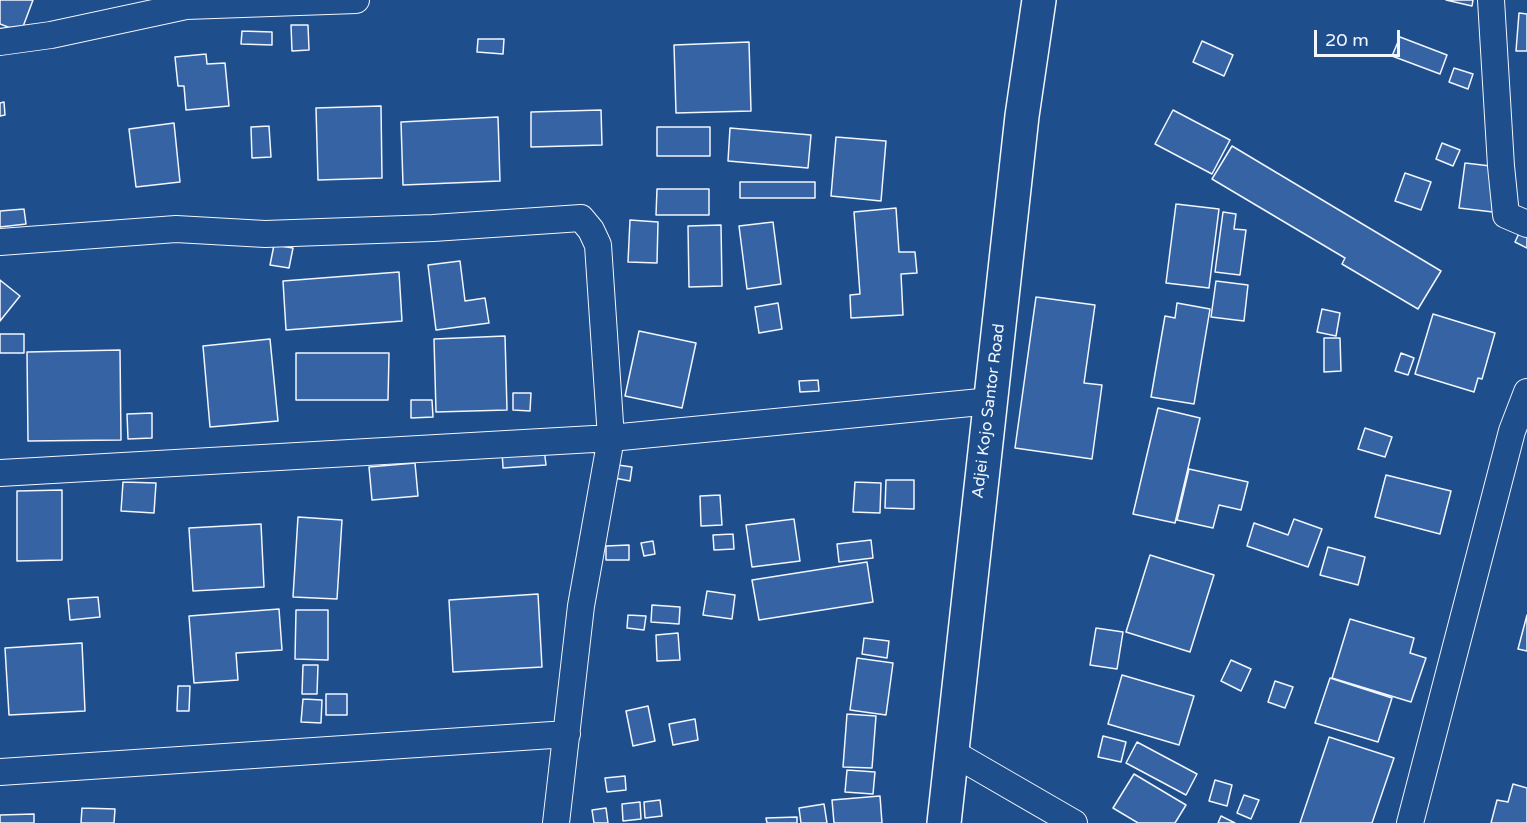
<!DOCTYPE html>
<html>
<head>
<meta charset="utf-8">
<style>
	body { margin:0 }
	#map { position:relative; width:1527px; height:823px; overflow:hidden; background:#1f4e8c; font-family:"Varela Round",sans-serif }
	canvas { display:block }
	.scale { position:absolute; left:1314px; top:30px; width:86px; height:27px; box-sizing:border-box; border:3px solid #f2f6ff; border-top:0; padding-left:8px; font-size:18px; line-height:21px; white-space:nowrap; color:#f2f6ff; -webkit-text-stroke:4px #1f4e8c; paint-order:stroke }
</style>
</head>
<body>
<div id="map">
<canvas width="1527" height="823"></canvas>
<div class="scale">20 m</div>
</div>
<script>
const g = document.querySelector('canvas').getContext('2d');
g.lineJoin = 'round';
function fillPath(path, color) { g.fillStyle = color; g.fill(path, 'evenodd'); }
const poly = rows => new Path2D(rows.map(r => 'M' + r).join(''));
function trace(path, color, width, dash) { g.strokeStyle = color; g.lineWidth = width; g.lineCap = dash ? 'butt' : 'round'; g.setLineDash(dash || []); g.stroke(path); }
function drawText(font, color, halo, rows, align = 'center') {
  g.font = font + ' "Varela Round",sans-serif'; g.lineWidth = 4.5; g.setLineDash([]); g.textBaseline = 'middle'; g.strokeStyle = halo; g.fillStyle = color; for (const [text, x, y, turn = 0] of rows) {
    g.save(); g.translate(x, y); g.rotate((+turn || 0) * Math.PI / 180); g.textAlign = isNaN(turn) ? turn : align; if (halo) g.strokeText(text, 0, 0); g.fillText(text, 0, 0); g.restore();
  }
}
const building = poly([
	[0,0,33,0,21,32,0,24,0,0],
	[1446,0,1473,0,1472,6,1446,0],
	[1519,13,1527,14,1527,51,1516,51,1519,13],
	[291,25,308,25,309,50,292,51,291,25],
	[242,31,272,32,272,45,241,44,242,31],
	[1400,37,1447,55,1440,74,1392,56,1400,37],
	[478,39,504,39,503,54,477,52,478,39],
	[1202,41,1233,55,1224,76,1193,62,1202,41],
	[749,42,751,111,676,113,674,45,749,42],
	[206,54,207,64,225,63,229,106,186,110,184,86,178,86,175,57,206,54],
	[1454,68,1473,74,1468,89,1449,82,1454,68],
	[4,102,5,115,0,116,0,103,4,102],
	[381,106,382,178,318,180,316,108,381,106],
	[601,110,602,145,531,147,531,112,601,110],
	[1173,110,1230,140,1212,174,1155,144,1173,110],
	[498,117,500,181,403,185,401,122,498,117],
	[174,123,180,182,136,187,129,129,174,123],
	[269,126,271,157,252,158,251,127,269,126],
	[657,127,710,127,710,156,657,156,657,127],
	[730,128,811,135,808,168,728,161,730,128],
	[836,137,886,141,881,201,831,196,836,137],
	[1442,143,1460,150,1453,166,1436,159,1442,143],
	[1232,146,1441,271,1418,309,1342,264,1345,258,1212,179,1232,146],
	[1465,163,1499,167,1493,212,1459,208,1465,163],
	[1405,173,1431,182,1421,210,1395,201,1405,173],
	[740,182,815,182,815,198,740,198,740,182],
	[657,189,709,189,709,215,656,215,657,189],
	[1176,204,1219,209,1209,288,1166,283,1176,204],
	[896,208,899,252,915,252,917,273,901,274,903,315,851,318,850,295,860,294,854,212,896,208],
	[24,209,26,224,0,227,0,211,24,209],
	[1223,212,1236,214,1234,229,1246,230,1240,275,1215,272,1223,212],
	[630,220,658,222,657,263,628,262,630,220],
	[773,222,781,284,747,289,739,226,773,222],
	[721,225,722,286,689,287,688,226,721,225],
	[1521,229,1527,232,1527,248,1515,242,1521,229],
	[274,245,293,248,289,268,270,265,274,245],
	[460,261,465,301,485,298,489,323,436,330,428,265,460,261],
	[399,272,402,321,286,330,283,281,399,272],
	[0,280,20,296,0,321,0,280],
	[1216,281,1248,285,1244,321,1211,317,1216,281],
	[1036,297,1095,305,1084,383,1102,385,1092,459,1015,448,1036,297],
	[778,303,782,329,759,333,755,307,778,303],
	[1177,303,1210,309,1194,404,1151,397,1165,316,1175,318,1177,303],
	[1322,309,1340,313,1336,336,1317,332,1322,309],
	[1433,314,1495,333,1482,379,1478,378,1474,392,1415,374,1433,314],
	[639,331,696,343,682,408,625,396,639,331],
	[0,334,24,334,24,353,0,353,0,334],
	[505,336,507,410,436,412,434,339,505,336],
	[1324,338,1340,338,1341,371,1324,372,1324,338],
	[270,339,278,421,210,427,203,346,270,339],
	[120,350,121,440,28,441,27,352,120,350],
	[296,353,389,353,388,400,296,400,296,353],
	[1401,353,1414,358,1408,375,1395,371,1401,353],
	[818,380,819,391,800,392,799,381,818,380],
	[513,393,531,393,530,411,513,410,513,393],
	[411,400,432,400,433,417,411,418,411,400],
	[1158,408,1200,418,1175,523,1133,514,1158,408],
	[152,413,152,438,128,439,127,414,152,413],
	[1365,428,1392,437,1385,457,1358,449,1365,428],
	[544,448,546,465,503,468,502,451,544,448],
	[415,463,418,496,372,500,369,467,415,463],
	[611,464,632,467,630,481,609,477,611,464],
	[1189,469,1248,482,1241,510,1219,505,1213,528,1177,520,1189,469],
	[1386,475,1451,491,1440,534,1375,517,1386,475],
	[886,480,914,480,914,509,885,508,886,480],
	[123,482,156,483,154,513,121,511,123,482],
	[855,482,881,483,880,513,853,512,855,482],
	[62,490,62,560,17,561,17,491,62,490],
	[720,495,722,525,701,526,700,496,720,495],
	[298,517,342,520,337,599,293,597,298,517],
	[794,519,800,561,752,567,746,525,794,519],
	[1294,519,1322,529,1308,567,1247,546,1254,523,1288,535,1294,519],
	[261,524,264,587,193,591,189,528,261,524],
	[733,534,734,549,714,550,713,535,733,534],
	[871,540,873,558,839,562,837,544,871,540],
	[653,541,655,554,644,556,641,543,653,541],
	[629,545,629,560,606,560,606,546,629,545],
	[1328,547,1365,557,1358,585,1320,575,1328,547],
	[1150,555,1214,575,1190,652,1126,632,1150,555],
	[867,562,873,602,759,620,752,580,867,562],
	[707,591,735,595,732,619,703,615,707,591],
	[538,594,542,667,453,672,449,600,538,594],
	[98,597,100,617,70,620,68,599,98,597],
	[652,605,680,607,679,624,651,622,652,605],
	[279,609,282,650,236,653,238,680,194,683,189,616,279,609],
	[296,610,328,610,328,660,295,659,296,610],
	[628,615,646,616,644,630,627,628,628,615],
	[1527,615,1527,651,1518,649,1527,615],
	[1350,619,1414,638,1410,653,1426,658,1411,702,1332,678,1350,619],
	[1096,628,1123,632,1117,669,1090,665,1096,628],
	[678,633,680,660,657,661,656,635,678,633],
	[864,638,889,641,887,658,862,654,864,638],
	[82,643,85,711,9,715,5,648,82,643],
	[857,658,893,663,886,715,850,710,857,658],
	[1231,660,1251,669,1241,691,1221,681,1231,660],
	[303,665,318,665,317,694,302,694,303,665],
	[1122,675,1194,696,1179,745,1108,724,1122,675],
	[1330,678,1392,698,1378,742,1315,723,1330,678],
	[1275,681,1293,687,1285,708,1268,702,1275,681],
	[178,686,190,686,189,711,177,711,178,686],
	[326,694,347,694,347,715,326,715,326,694],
	[303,699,322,700,321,723,301,722,303,699],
	[648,706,655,741,633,746,626,711,648,706],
	[847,714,876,716,872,768,843,767,847,714],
	[695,719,698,740,673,745,669,724,695,719],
	[1103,736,1126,742,1121,762,1098,757,1103,736],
	[1329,737,1394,758,1372,823,1300,823,1329,737],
	[1137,742,1197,774,1186,795,1126,763,1137,742],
	[847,770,875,772,873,794,845,792,847,770],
	[1134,774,1186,805,1175,823,1138,823,1113,808,1134,774],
	[625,776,626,790,607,792,605,778,625,776],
	[1215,780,1232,785,1227,806,1209,801,1215,780],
	[1513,784,1527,788,1527,823,1491,823,1497,800,1508,802,1513,784],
	[1244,795,1259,800,1251,819,1237,813,1244,795],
	[880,796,882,823,834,823,832,800,880,796],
	[660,800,662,816,645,818,644,802,660,800],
	[640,802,641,819,623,821,622,804,640,802],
	[824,804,827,823,801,823,799,808,824,804],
	[82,808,115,809,114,823,81,823,82,808],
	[606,808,608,823,594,823,592,810,606,808],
	[34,814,34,823,0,823,0,815,34,814],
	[1221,816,1235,823,1218,823,1221,816],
	[797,817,797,823,767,823,766,818,797,817]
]);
fillPath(building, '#3563a3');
trace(building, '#f2f6ff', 1.5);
const street = poly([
	[1491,0,1501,166,1506,215,1527,224],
	[0,42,51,35,186,6,356,0],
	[0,242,176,229,265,234,433,228,581,218,591,230,598,245,611,438,581,606,556,823],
	[0,473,611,438,991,401],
	[953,753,1074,823],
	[0,772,567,734],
	[1410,823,1512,431,1527,392]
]);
const secondary = poly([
	[944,823,1022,116,1039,0]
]);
trace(street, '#f2f6ff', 28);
trace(secondary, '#f2f6ff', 36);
trace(street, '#1f4e8c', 26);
trace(secondary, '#1f4e8c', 33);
drawText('16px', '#f2f6ff', '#1f4e8c', [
	["Adjei Kojo Santor Road",989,411,-83]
]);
</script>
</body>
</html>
